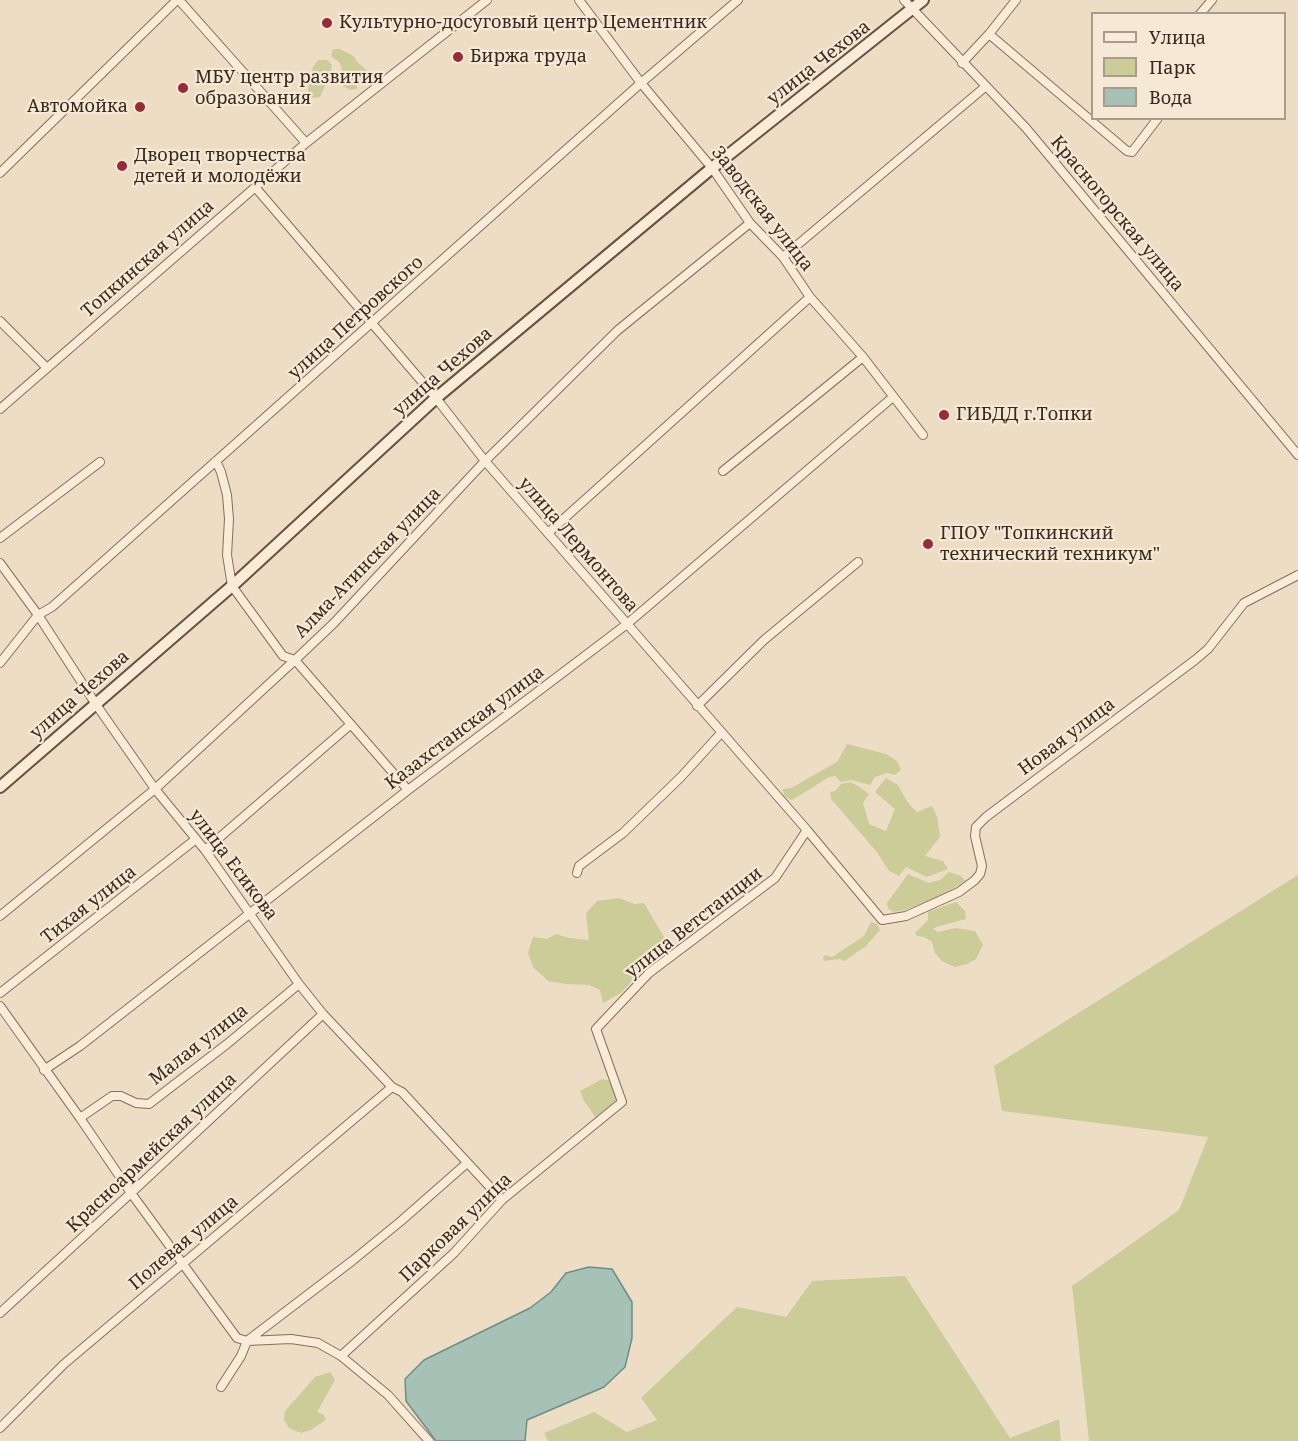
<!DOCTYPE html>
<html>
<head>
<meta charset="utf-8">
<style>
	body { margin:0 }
	#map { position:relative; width:1298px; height:1441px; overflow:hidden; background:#eeddc5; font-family:"Noto Serif",serif }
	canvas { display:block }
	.legend { position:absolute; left:1091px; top:12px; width:195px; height:108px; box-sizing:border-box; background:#f5e8d4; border:2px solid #aa9c8c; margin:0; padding:8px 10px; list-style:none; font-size:18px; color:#39291f }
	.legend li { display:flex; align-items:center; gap:12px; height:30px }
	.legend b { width:30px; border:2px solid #aa9c8c }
</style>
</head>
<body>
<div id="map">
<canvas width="1298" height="1441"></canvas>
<ul class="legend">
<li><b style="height:8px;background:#f8ebd8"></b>Улица</li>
<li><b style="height:16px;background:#cc9"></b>Парк</li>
<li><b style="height:16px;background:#a6c1b6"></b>Вода</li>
</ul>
</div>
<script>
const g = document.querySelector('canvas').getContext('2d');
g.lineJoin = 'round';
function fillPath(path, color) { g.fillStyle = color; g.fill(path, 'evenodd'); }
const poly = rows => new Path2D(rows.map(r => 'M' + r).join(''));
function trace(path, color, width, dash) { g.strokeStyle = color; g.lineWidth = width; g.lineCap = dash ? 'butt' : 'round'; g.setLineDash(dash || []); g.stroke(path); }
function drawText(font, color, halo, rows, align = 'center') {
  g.font = font + ' "Noto Serif",serif'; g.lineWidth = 4.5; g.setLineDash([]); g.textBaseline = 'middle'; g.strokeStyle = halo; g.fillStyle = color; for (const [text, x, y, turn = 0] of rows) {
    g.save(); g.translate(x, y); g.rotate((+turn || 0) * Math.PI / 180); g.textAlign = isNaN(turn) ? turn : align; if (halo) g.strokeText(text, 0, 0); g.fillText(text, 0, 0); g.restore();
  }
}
fillPath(poly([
	[333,49,340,49,354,56,357,62,368,71,368,74,356,75,357,89,350,90,343,86,344,77,340,63,331,56],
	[318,60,327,60,332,65,331,73,320,97,315,98,308,97,308,90,313,67],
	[847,744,886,754,897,761,901,770,895,775,887,773,875,777,870,785,851,780,841,782,835,776,829,777,794,799,791,800,784,796,783,789,791,788,837,762],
	[886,778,898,785,908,803,917,812,932,806,937,816,940,837,925,856,943,861,948,869,927,877,906,867,899,876,889,871,876,851,831,799,830,792,835,791,841,784,850,782,858,786,869,794,863,803,869,824,886,831,895,809,875,792],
	[949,872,961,876,965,881,946,894,905,910,893,912,888,908,887,903,908,874,929,883,940,880],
	[1298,875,1298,1441,1089,1441,1072,1286,1179,1210,1208,1137,1002,1111,994,1066],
	[619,898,635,904,644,903,671,949,639,973,621,993,603,1003,600,990,589,985,566,984,548,981,533,967,528,953,533,937,547,939,556,934,569,938,589,940,586,913,597,901],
	[956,902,965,911,966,919,936,927,933,929,938,932,955,928,975,931,983,945,976,959,967,964,955,967,942,961,935,953,932,942,924,937,917,936,915,933,928,920,928,912],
	[871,922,877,924,880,930,865,947,844,961,840,959,824,961,823,957,825,955,832,957,864,936],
	[602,1079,611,1081,616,1091,616,1100,596,1118,584,1101,580,1091],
	[905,1276,1010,1438,1059,1419,1061,1441,548,1441,544,1433,594,1412,627,1432,657,1420,641,1398,737,1307,786,1317,812,1281],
	[330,1372,335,1380,317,1412,324,1415,326,1420,311,1430,301,1433,289,1428,284,1420,285,1411,315,1377]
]), '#cc9');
const water = poly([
	[589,1267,612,1269,632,1302,632,1338,625,1367,604,1387,527,1420,525,1441,436,1441,406,1401,405,1379,424,1360,530,1308,551,1292,566,1273,589,1267]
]);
fillPath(water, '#a6c1b6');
trace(water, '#6d8f83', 1.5);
const street = poly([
	[179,0,306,143],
	[579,0,641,83,712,168,750,223,783,257,810,297,863,357,923,435],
	[904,0,1026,128,1298,455],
	[1200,14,1212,0],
	[989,34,1016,0],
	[962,63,989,34,1127,151,1132,152,1158,118],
	[0,173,177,0],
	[255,187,436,398,485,461,807,830,882,920,906,916,959,892,975,880,980,874,982,866,975,836,976,827,986,817,1195,660,1208,649,1244,603,1298,575],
	[783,257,985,87],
	[0,321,46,367],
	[0,409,306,143,487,0],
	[216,461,221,472,227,495,229,519,227,555,232,586,283,656,295,660,408,790],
	[723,471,863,357],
	[548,533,810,297],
	[0,538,100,462],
	[0,563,38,615,95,703,155,789,205,850,299,984,323,1014,392,1087,402,1092,502,1200],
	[0,663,38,615,52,607,641,83,738,0],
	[697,706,764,640,858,562],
	[205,850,350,725],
	[577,873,579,866,623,833,681,777,721,733],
	[0,916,155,789,295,660,334,623,485,461,618,330,750,223],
	[0,993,196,839],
	[0,1006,80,1118,131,1193,237,1338,247,1341,291,1339,318,1343,341,1356,388,1395,429,1441],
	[44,1070,80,1046,408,790,627,624,893,397],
	[80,1118,112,1096,121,1096,136,1103,149,1104,227,1044,299,984],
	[0,1313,131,1193,323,1014],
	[341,1356,454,1253,502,1200,622,1102,596,1029,649,973,775,878,807,830],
	[221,1387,241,1356,247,1341,352,1261,401,1221,467,1163],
	[0,1428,64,1364,392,1087]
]);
const secondary = poly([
	[0,787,232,586,436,398,712,168,923,0]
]);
trace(street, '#896e5b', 10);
trace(secondary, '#6a503e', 14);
trace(street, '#f8ebd8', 8);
trace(secondary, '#f8ebd8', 10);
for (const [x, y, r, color] of [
	[327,23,6,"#972c38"],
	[458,57,6,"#972c38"],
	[183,88,6,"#972c38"],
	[140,107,6,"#972c38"],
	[122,166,6,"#972c38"],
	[944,415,6,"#972c38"],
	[928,544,6,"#972c38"]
]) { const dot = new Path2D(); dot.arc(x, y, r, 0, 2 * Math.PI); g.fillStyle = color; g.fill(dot); trace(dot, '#f5e8d4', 2); }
drawText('18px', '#39291f', '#f5e8d4', [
	["Культурно-досуговый центр Цементник",339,23],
	["Биржа труда",470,57],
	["МБУ центр развития",195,78],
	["образования",195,99],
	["Автомойка",128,107,"right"],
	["Дворец творчества",134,156],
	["детей и молодёжи",134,177],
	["ГИБДД г.Топки",956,415],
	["ГПОУ \"Топкинский",940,534],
	["технический техникум\"",940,555]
], 'left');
drawText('18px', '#39291f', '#f5e8d4', [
	["улица Чехова",819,63,-38],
	["Заводская улица",762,209,52],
	["Красногорская улица",1117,214,50],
	["Топкинская улица",148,259,-41],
	["улица Петровского",356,318,-42],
	["улица Чехова",443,372,-41],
	["улица Лермонтова",578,545,49],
	["Алма-Атинская улица",368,563,-46],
	["улица Чехова",80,695,-41],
	["Казахстанская улица",465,728,-37],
	["Новая улица",1067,737,-37],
	["улица Есикова",233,865,53],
	["Тихая улица",89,905,-38],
	["улица Ветстанции",694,923,-38],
	["Малая улица",199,1045,-38],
	["Красноармейская улица",152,1153,-43],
	["Парковая улица",456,1228,-44],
	["Полевая улица",184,1243,-40]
]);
</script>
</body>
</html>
